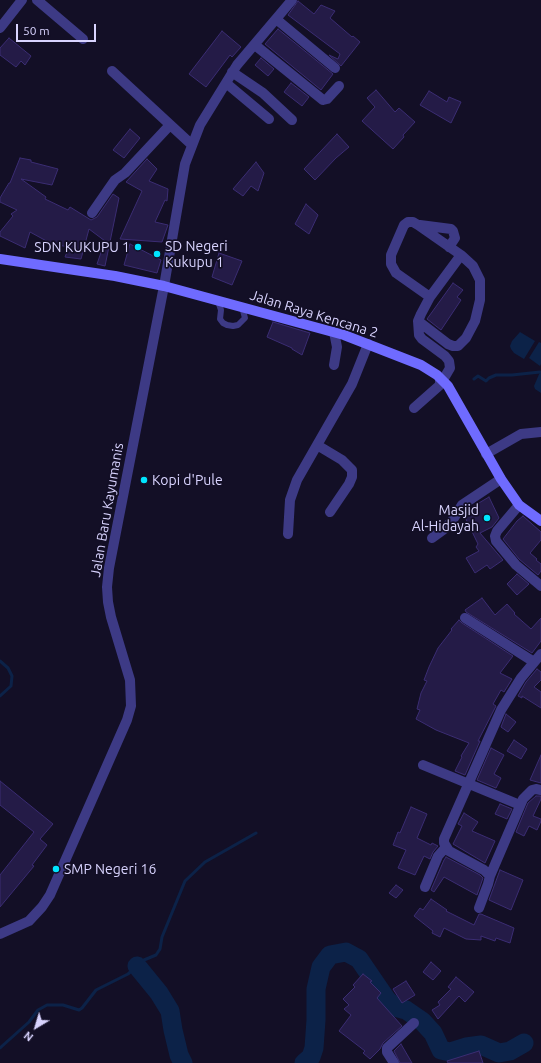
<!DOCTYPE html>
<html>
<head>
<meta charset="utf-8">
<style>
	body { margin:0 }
	#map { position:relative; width:541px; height:1063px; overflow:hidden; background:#130f26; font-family:Ubuntu,sans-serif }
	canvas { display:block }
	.north { position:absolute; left:16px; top:1007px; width:40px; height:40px; -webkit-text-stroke:3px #130f26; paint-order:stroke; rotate:218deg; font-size:11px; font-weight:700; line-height:16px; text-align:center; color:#d9d4ff }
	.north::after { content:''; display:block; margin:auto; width:14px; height:18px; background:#d9d4ff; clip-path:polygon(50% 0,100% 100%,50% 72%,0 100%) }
	.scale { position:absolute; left:16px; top:24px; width:80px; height:18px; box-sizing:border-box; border:2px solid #d9d4ff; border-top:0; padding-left:5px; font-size:12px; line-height:14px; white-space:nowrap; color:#d9d4ff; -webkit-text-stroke:3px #130f26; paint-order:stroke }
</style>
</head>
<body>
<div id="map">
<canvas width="541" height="1063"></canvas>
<div class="north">N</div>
<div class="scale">50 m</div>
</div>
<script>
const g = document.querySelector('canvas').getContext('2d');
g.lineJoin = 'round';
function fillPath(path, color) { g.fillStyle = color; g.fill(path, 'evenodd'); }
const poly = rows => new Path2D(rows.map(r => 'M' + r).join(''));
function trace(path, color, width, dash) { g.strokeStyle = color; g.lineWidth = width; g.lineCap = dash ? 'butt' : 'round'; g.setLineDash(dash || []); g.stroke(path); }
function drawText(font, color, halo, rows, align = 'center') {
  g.font = font + ' Ubuntu,sans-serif'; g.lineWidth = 3.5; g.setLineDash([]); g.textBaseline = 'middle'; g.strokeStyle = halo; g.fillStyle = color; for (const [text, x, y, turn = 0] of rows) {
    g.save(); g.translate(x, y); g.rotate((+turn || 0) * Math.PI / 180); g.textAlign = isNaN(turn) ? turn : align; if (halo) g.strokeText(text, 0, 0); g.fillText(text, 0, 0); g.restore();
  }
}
fillPath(poly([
	[520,332,535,341,524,359,514,353,511,349,510,346,512,341],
	[539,342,541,343,541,364,540,366,529,358],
	[540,372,541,372,541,393,535,389,534,386]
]), '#0c2248');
trace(poly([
	[474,379,478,376,486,381,489,378,496,375,512,375,540,372],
	[0,661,8,668,12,676,11,686,0,696],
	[0,1048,29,1022,38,1010,47,1005,63,1005,79,1010,82,1008,96,990,128,974,144,960,156,955,160,949,162,937,185,881,205,862,256,833]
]), '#0c2248', 3);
trace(poly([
	[137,966,159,993,170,1011,173,1030,179,1055,183,1063],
	[304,1063,311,1057,314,1048,316,1020,316,989,321,967,330,955,346,952,359,959,387,1000,395,1007,406,1010,422,1021,433,1033,441,1050,450,1052,466,1047,481,1045,499,1053,510,1051,524,1043]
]), '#0c2248', 19);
const building = poly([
	[298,1,314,14,321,5,335,11,330,18,352,37,353,36,360,42,341,66,329,55,338,59,340,54,288,15,298,1],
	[278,29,333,74,321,90,265,44,278,29],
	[222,31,241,47,232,57,230,55,206,87,189,74,222,31],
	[9,38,31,56,25,65,21,61,16,67,0,55,0,48,9,38],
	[261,58,274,69,268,76,255,65,261,58],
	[291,83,309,97,302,106,284,92,291,83],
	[376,90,395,112,399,108,415,122,403,135,404,137,393,149,362,121,375,107,367,98,376,90],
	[429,91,447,102,449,97,461,102,451,123,420,105,429,91],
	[130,129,140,138,124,158,113,150,130,129],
	[337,134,349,147,336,158,315,180,304,169,337,134],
	[20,158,31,160,31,162,58,169,52,185,21,179,46,197,45,199,68,210,70,207,91,220,97,217,113,194,119,198,105,266,97,264,105,241,89,229,81,259,65,257,69,247,52,244,30,232,25,248,0,236,0,232,13,216,11,214,17,210,0,202,0,198,9,183,10,183,20,158],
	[147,159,157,169,149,181,168,189,167,201,165,200,155,222,168,225,162,242,120,239,142,191,126,182,147,159],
	[256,162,264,173,258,191,251,186,243,196,233,189,256,162],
	[306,204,318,215,309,234,295,224,306,204],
	[130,244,161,260,157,273,124,265,130,244],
	[219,253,242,261,232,285,212,277,219,253],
	[453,283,463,290,457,297,461,300,441,330,427,319,453,283],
	[273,322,310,333,302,355,292,349,292,348,267,337,273,322],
	[489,497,499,518,492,527,480,533,503,560,490,569,487,565,475,573,466,558,479,551,476,547,478,544,464,515,467,510,489,497],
	[523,516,541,532,541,540,530,553,537,559,536,560,541,564,541,571,538,575,519,559,503,539,517,521,523,516],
	[517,574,529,584,517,595,507,584,517,574],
	[482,598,495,615,507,604,515,613,514,614,531,629,541,618,541,641,532,653,466,612,465,610,482,598],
	[459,620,462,623,513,656,500,673,512,679,504,692,501,690,493,704,496,706,478,741,480,741,465,775,455,771,462,757,461,756,469,743,436,730,416,719,420,710,417,709,421,693,427,681,424,680,429,667,438,648,452,630,451,629,459,620],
	[537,669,541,672,541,680,534,687,541,692,541,708,522,696,522,698,518,696,526,682,537,669],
	[506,714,516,722,508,732,501,727,506,714],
	[514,740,527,749,521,759,507,751,514,740],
	[491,748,504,755,494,774,501,778,496,788,477,780,491,748],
	[541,755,541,783,530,780,541,755],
	[0,781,53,824,40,839,47,845,32,865,34,866,0,907,0,875,34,832,0,805,0,781],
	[536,796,541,796,541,799,533,816,541,819,541,821,537,830,529,826,524,836,516,832,528,803,536,796],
	[500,804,512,809,507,819,495,814,500,804],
	[411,807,427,814,417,838,431,845,432,843,438,846,433,852,430,859,424,856,415,875,398,868,406,850,393,845,398,832,400,833,411,807],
	[464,813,478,822,472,831,495,841,485,863,453,844,462,826,458,824,464,813],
	[446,857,480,875,483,878,477,895,444,877,434,892,431,890,444,860,446,857],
	[500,870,523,880,511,910,489,900,500,870],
	[396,885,403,890,396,898,389,893,396,885],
	[431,899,447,910,446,911,474,925,479,914,481,914,514,928,510,943,496,938,495,941,481,936,481,940,466,939,444,928,440,937,432,933,433,931,414,916,420,908,423,910,431,899],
	[431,962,441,971,433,980,423,972,431,962],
	[363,974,372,981,370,982,381,993,377,998,402,1026,383,1043,380,1049,370,1059,363,1053,365,1051,339,1031,351,1015,344,1009,349,1005,343,999,355,987,353,985,363,974],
	[456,977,474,992,465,1002,459,996,438,1019,432,1010,440,1005,438,1002,451,989,448,987,456,977],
	[406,981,415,995,402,1003,393,989,406,981],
	[401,1044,412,1063,400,1063,394,1051,401,1044],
	[479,1051,483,1063,448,1063,447,1061,479,1051]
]);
fillPath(building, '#241b47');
trace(building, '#3b2d73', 1);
trace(poly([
	[218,301,221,310,220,319,223,323,227,325,233,326,238,325,245,318,242,307]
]), '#3d3a85', 6);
trace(poly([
	[37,0,83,39],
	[276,19,335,68],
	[0,28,22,0],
	[255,45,323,100,327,99,339,86],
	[112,71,191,144],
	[232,72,263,93,292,120],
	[226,83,269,119],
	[92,213,110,187,115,180,125,173,170,125],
	[420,225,451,229,453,231,455,238,449,247],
	[418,321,448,344,453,346,458,346,466,338,475,321,480,300,480,280,473,266,461,255,418,225,413,222,408,222,404,225,391,255,391,264,396,273,430,297],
	[334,365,337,347,334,332],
	[443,380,450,368,449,361,445,356,422,339,419,335,418,321,421,314,430,297,461,255],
	[414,408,440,385,440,378],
	[317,445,342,460,352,470,352,477,349,484,330,512],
	[486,454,521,434,541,432],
	[519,505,497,531,495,536,496,541,516,565,541,586],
	[288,534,290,500,297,480,352,384,368,344],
	[432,538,443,530,452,521,462,505,501,479],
	[465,618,534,662],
	[423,765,520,805],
	[490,876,523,799,532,790,536,789,541,790],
	[425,887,438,856,446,847],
	[479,908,488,884,490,876,484,870,449,851,444,843,444,839,501,710,521,678,541,654],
	[0,934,29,921,42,907,50,895,127,720,131,706,130,680,111,617,108,602,107,587,109,568,164,286,185,164,200,125,237,65,292,0],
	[394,1063,387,1052,387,1048,414,1023]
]), '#3d3a85', 10);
trace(poly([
	[0,259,115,276,164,286,344,335,421,365,437,375,448,386,501,479,519,505,541,521]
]), '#6f6bff', 10);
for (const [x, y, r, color] of [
	[138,247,4,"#00e5ff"],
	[157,254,4,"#00e5ff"],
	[144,480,4,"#00e5ff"],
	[487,518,4,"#00e5ff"],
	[56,869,4,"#00e5ff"]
]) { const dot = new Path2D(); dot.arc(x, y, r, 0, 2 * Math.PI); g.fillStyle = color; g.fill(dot); trace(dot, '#130f26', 1.5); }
drawText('14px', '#d9d4ff', '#130f26', [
	["SD Negeri",165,246],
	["Kukupu 1",165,262],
	["SDN KUKUPU 1",130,247,"right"],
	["Kopi d'Pule",152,480],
	["Masjid",479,510,"right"],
	["Al-Hidayah",479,526,"right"],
	["SMP Negeri 16",64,869]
], 'left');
drawText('14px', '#d9d4ff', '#130f26', [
	["Jalan Raya Kencana 2",314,314,17],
	["Jalan Baru Kayumanis",107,510,-80]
]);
</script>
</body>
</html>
